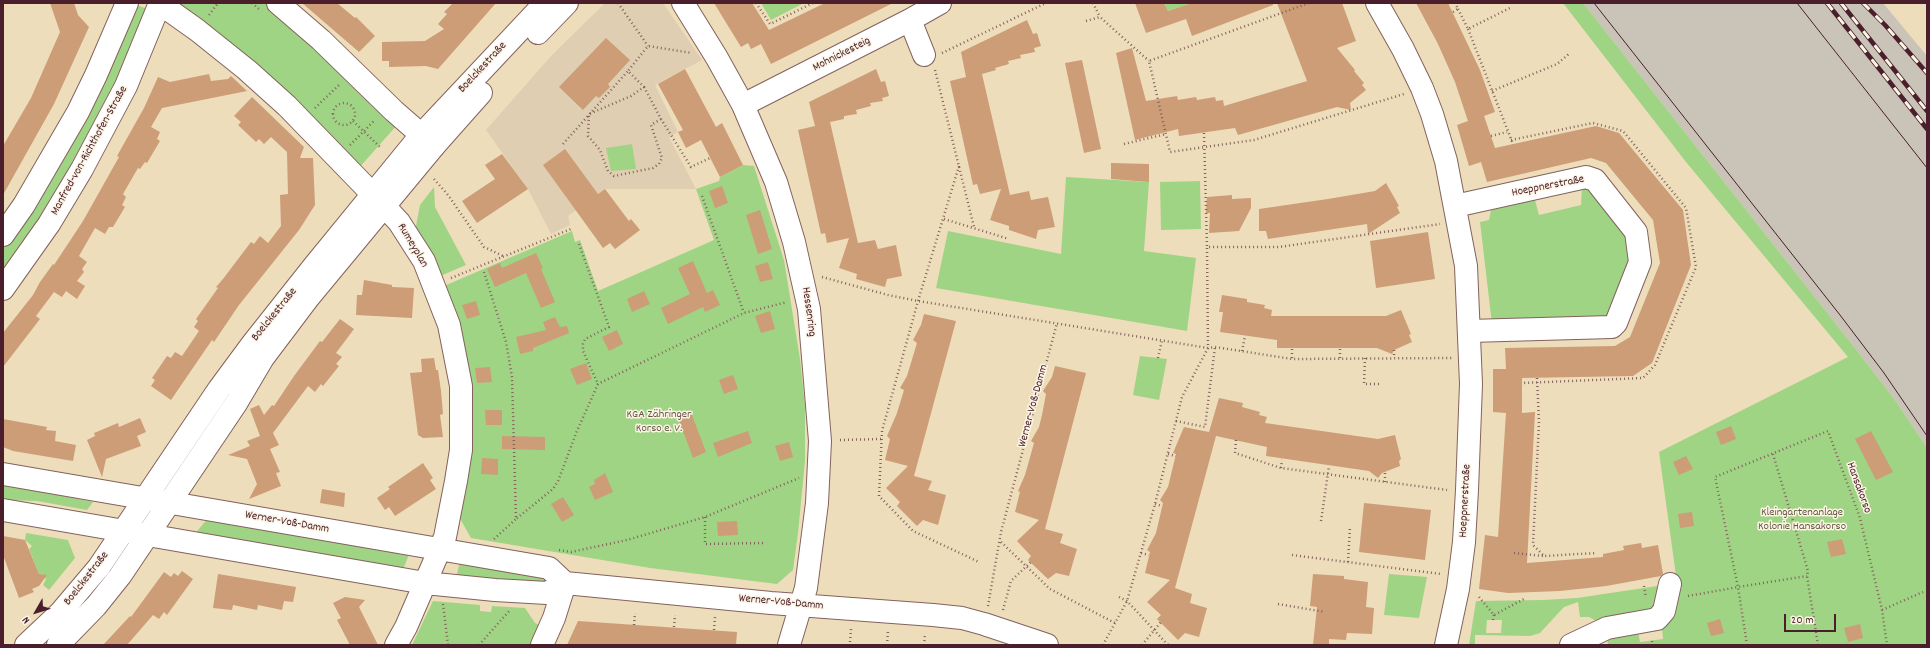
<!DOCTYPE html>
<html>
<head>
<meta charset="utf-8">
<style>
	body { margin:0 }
	#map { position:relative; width:1930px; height:648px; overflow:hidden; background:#edb; font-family:Dekko,sans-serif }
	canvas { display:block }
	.frame { position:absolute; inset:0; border:4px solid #4a1f2b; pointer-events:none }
	.north { position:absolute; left:16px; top:592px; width:40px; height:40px; -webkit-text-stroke:3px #fcf5e5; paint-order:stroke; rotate:231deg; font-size:11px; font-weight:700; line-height:16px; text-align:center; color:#4a1f2b }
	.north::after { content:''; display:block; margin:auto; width:14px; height:18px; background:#4a1f2b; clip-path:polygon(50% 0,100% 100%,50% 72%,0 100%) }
	.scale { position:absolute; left:1784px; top:614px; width:52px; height:18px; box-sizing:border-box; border:2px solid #4a1f2b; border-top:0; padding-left:5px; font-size:12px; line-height:14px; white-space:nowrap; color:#4a1f2b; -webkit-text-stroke:3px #fcf5e5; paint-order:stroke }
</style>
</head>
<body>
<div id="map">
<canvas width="1930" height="648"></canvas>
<div class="frame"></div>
<div class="north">N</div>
<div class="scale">20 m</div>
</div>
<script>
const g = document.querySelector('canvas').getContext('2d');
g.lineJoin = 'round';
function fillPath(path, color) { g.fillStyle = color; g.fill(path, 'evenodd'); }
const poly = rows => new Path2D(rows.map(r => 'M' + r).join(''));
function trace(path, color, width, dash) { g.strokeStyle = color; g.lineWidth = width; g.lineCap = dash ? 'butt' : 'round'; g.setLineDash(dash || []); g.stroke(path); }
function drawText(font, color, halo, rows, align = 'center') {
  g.font = font + ' Dekko,sans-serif'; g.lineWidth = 3; g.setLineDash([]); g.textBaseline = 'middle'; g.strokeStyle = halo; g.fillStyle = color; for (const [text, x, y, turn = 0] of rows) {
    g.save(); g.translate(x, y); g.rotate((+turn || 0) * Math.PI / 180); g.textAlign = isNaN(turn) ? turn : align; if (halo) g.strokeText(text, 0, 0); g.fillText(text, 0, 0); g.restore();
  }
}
fillPath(poly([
	[605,3,663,3,702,60,655,85,678,132,669,137,696,189,605,189,568,216,570,225,551,234,528,189,486,130,551,56]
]), '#dfceb1');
fillPath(poly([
	[1583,3,1883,3,1927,56,1927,448,1895,400,1858,352]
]), '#c9c3b8');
fillPath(poly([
	[178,3,269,3,398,124,358,169],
	[761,3,804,3,771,20],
	[1164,3,1192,3,1168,11],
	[1563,3,1583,3,1858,352,1895,400,1927,448,1927,645,1608,645,1607,636,1598,622,1589,617,1580,617,1578,602,1564,607,1540,633,1530,636,1475,635,1475,645,1469,645,1476,601,1543,600,1577,598,1677,583,1659,452,1848,357,1686,162],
	[1487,620,1502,620,1501,633,1486,633],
	[1662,629,1663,639,1640,642,1638,632],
	[134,4,150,10,96,131,3,278,3,246,29,211],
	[632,144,636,169,611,171,606,148],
	[743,165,754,166,784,260,800,359,805,406,805,461,798,533,793,570,777,584,650,568,471,538,458,515,444,286,572,231,575,242,580,240,598,291,714,240,696,189,719,181,720,177],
	[1066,177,1149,182,1144,251,1196,258,1187,331,936,288,948,231,1061,254],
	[1200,181,1201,229,1161,230,1160,182],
	[1586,185,1630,231,1635,261,1611,317,1492,324,1480,222,1489,220,1492,205,1534,196,1539,215,1581,205,1582,186],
	[434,187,435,207,466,265,438,277,412,230,416,226,420,205],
	[1140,356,1167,359,1159,400,1133,395],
	[3,481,58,492,69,497,93,502,87,510,37,501,3,500],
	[209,517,410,552,402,572,193,536],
	[26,533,68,540,75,558,49,590,43,585,46,579,43,575,39,574,29,549,32,546,25,540],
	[460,560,548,575,550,584,456,579],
	[1389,574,1427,577,1419,618,1384,615],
	[433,601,480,605,480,611,491,612,492,606,525,608,535,623,543,627,535,645,412,645]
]), '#a0d485');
fillPath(poly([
	[50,3,74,3,78,15,89,27,54,104,3,195,3,146,31,98,60,32],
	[302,3,337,3,355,18,356,17,375,36,359,52],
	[453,3,496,3,438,69,426,66,389,67,389,61,382,61,382,42,425,41,444,29,438,24,447,14,444,12],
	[714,3,752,3,769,30,825,3,893,3,771,64,761,44,751,49,748,43,741,47],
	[1135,3,1164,3,1168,11,1192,3,1273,3,1273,5,1192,36,1186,19,1146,33],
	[1277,3,1342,3,1356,41,1337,48,1355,70,1354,71,1364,83,1362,85,1366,90,1350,103,1351,110,1337,107,1238,135,1235,128,1179,136,1178,129,1135,140,1116,53,1132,48,1146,101,1177,96,1178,100,1196,97,1197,100,1215,97,1216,101,1223,100,1224,106,1307,81],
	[1416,3,1448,3,1480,70,1495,112,1484,116,1495,148,1596,126,1619,133,1683,210,1691,265,1652,363,1633,376,1522,378,1522,413,1535,412,1527,563,1603,557,1603,554,1624,550,1623,546,1641,543,1642,548,1658,545,1663,574,1661,576,1606,586,1560,591,1508,593,1479,589,1485,535,1498,537,1506,413,1493,412,1493,369,1506,369,1505,348,1615,346,1630,337,1660,263,1653,220,1606,163,1591,158,1487,182,1481,162,1469,166,1457,125,1468,121,1455,82,1438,44],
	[1027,20,1033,34,1037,33,1041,46,1034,48,1035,52,1020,55,1021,58,1008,61,1009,64,995,68,996,70,982,74,1010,195,1029,191,1031,200,1048,197,1055,227,1038,230,1036,239,1009,230,1009,226,990,220,1001,189,980,194,977,184,973,185,950,81,966,77,961,52],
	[606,38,630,60,608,84,610,87,599,98,596,96,583,110,559,87],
	[1082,60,1101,149,1084,153,1065,63],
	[685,69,716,127,722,123,743,165,720,177,701,140,686,148,678,132,683,130,658,84],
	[876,69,881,82,885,81,889,96,882,98,883,101,870,103,871,106,856,110,857,114,844,116,844,119,830,122,858,243,875,240,878,249,896,245,902,276,887,279,885,287,856,279,857,274,839,268,849,238,827,243,825,233,821,234,798,130,815,126,809,102],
	[209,74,211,81,228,79,231,76,247,91,162,108,151,127,160,132,157,139,160,141,147,163,145,162,140,169,138,168,123,194,126,197,122,205,125,207,113,227,109,227,105,234,95,228,79,256,87,262,82,269,84,272,77,281,85,286,77,299,66,291,62,297,54,292,36,316,40,319,3,367,3,333,33,295,40,282,53,264,54,265,83,221,119,157,117,156,144,108,158,77,170,82],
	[252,97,304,147,300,158,313,158,315,205,299,230,239,305,214,342,212,340,171,400,151,386,155,380,152,378,167,356,171,358,175,352,182,356,199,331,194,327,198,321,196,319,218,288,216,287,223,279,251,242,254,244,260,236,268,243,281,226,280,195,288,194,287,152,271,137,264,144,259,139,256,142,238,125,241,122,234,116],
	[565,149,598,194,605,189,629,221,631,219,640,230,615,249,610,243,603,248,543,165],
	[502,154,528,189,477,223,462,201,495,179,485,165],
	[1111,163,1149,164,1149,182,1111,179],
	[1386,183,1399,206,1397,207,1400,213,1368,234,1367,224,1268,239,1266,231,1259,231,1259,209,1328,199,1375,191],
	[722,186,728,203,715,208,709,191],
	[1232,195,1232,199,1251,198,1251,208,1239,231,1209,233,1210,213,1206,213,1207,197],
	[760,210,772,249,758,254,746,215],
	[1428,232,1435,279,1376,288,1370,241],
	[536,253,543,268,541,269,555,302,541,308,526,273,495,287,487,269,500,263,502,268],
	[693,261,707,293,713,290,720,305,705,312,703,307,668,324,661,308,690,294,678,268],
	[768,262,773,279,760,282,755,266],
	[364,280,392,285,392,287,414,288,412,318,356,315,357,295,362,295],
	[644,291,650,304,632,312,627,299],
	[1222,295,1247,299,1247,302,1265,305,1264,308,1272,310,1271,316,1386,316,1401,310,1411,334,1409,335,1412,342,1394,350,1392,354,1377,348,1277,348,1277,340,1220,332,1223,312,1219,312],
	[476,301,480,315,467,319,462,305],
	[770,311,775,329,761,333,755,316],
	[924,314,956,321,914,476,932,481,928,490,946,495,938,525,923,520,917,526,897,506,900,502,886,488,908,466,885,460,890,439,887,436,897,413,904,390,900,388,907,376,917,343,913,340,921,325],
	[555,317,560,327,567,326,569,333,533,348,533,351,520,354,516,337,546,330,543,322],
	[340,319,354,329,336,353,342,357,336,364,339,366,323,386,321,384,315,392,308,386,273,433,279,445,270,449,280,472,276,473,281,486,249,499,257,484,247,459,228,455,250,446,247,441,260,436,250,409,259,405,264,415,272,405,274,406,294,376,320,341,322,342],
	[617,330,623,344,609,351,602,337],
	[434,358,436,370,438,370,441,391,443,414,440,415,443,437,423,438,418,435,410,373,422,372,421,359],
	[586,363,592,379,577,385,570,369],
	[1055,366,1086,373,1045,529,1063,534,1060,543,1077,549,1069,576,1056,573,1048,579,1028,560,1031,556,1017,541,1039,520,1015,512,1020,492,1018,491,1025,475,1034,443,1031,441,1039,427,1042,415,1046,394,1043,391,1052,377],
	[490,367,492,382,477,383,475,368],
	[733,375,738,389,724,394,719,380],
	[1219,398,1243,403,1242,407,1260,412,1259,415,1267,417,1265,423,1378,439,1395,435,1401,459,1399,461,1400,466,1382,473,1378,478,1369,471,1266,456,1267,447,1216,436,1175,588,1192,594,1190,603,1207,608,1199,637,1185,633,1178,640,1157,619,1161,615,1147,602,1170,580,1145,573,1150,552,1147,550,1156,533,1163,503,1160,500,1168,487,1176,454,1173,453,1184,427,1209,432],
	[485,410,502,410,502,425,486,425],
	[690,410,706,452,693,458,677,415],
	[140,418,146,432,137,436,141,446,106,459,102,477,87,440,95,436,94,433,118,423,119,427],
	[3,419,47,427,46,430,56,431,55,441,76,445,73,461,13,451,3,447],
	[1731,426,1736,439,1721,445,1716,432],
	[748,431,752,443,718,457,713,443],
	[1871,431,1893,472,1876,480,1855,439],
	[502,436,545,437,545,450,502,449],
	[789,442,793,457,780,461,775,446],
	[1686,456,1693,469,1679,475,1673,462],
	[482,458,498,459,498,475,481,474],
	[423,463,433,478,430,480,436,489,395,516,389,507,385,510,377,498,390,489,388,487],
	[605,473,613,492,595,500,589,487,595,484,594,480],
	[322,489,345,493,344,507,320,503],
	[563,497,574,515,562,522,551,504],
	[1364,503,1431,510,1425,560,1359,552],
	[1692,512,1694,526,1680,528,1678,514],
	[737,521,738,535,718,536,717,522],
	[3,536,25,540,39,574,47,575,39,586,32,589,34,592,19,598,3,555],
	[1842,539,1846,554,1831,557,1827,542],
	[182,571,193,579,167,615,164,612,159,619,153,615,127,645,103,645,130,616,131,617,164,572,171,577,174,573,178,576],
	[218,574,296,587,293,602,284,601,282,610,258,605,257,610,233,605,232,610,213,608],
	[1313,574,1344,576,1344,579,1368,582,1366,607,1374,608,1372,634,1347,633,1346,640,1329,639,1329,645,1313,645,1317,607,1310,606],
	[345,597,365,600,359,607,378,645,350,645,337,620,341,618,333,603],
	[1720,619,1724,633,1711,636,1707,623],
	[578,621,737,632,736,645,567,645],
	[1860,624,1863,638,1848,642,1844,628]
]), '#cc9d76');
const minor = poly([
	[159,3,197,30,247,70,287,106,384,206,399,222,424,261,449,325,461,386,461,450,456,481,445,537,406,627,396,645],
	[278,3,321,40,394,111,434,146],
	[683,3,717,58,743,105,776,182,794,242,809,309,820,441,817,503,806,588,789,645],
	[1377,3,1403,49,1422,88,1432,114,1446,161,1466,266,1471,384,1467,490,1464,542,1458,589,1446,645],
	[910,20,924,55],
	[743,105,910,20,940,3],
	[1455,206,1586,177,1595,180,1636,232,1640,262,1616,323,1612,327,1469,331],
	[3,235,24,205,78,112,96,75,127,3],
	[3,289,49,224,82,169,126,86,160,3],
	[3,474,549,568,565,583],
	[3,510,425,583,495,590,547,593,565,583,771,603,933,615,962,618,984,624,1047,645],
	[542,645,554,618,565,583],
	[1571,645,1607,628,1657,619,1664,611,1670,584]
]);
const major = poly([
	[538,33,567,3],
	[26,645,60,613,99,567,219,389,253,343,314,266,421,135,545,3],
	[58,645,96,606,120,576,237,402,263,358,309,297,434,146,481,93]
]);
trace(minor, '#83625d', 24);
trace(major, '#83625d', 24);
trace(poly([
	[252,3,260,10],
	[618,3,648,46],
	[756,3,770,24,813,3],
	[1093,3,1100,17],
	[1309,3,1149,61,1170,152,1254,140,1404,94],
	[1458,9,1468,29,1512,7],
	[1453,12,1458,9,1455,3],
	[209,15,218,3],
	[1086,21,1100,17,1149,61],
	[1468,29,1513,144],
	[942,53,1046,3],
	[935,70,974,227],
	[644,87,661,119,691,167,710,158],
	[1492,91,1557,64,1570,53],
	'333 114a11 11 0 1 1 22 0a11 11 0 1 1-22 0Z',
	[315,108,339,85],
	[661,119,651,125,662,158,659,164,653,168,614,176,608,171,600,150,588,136,589,114,631,96,644,87,628,71,648,46,692,53],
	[353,121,381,148],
	[1204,133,1207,247],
	[1491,136,1507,132],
	[1511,140,1593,123,1623,131,1686,208,1696,267,1655,365,1643,378,1522,383],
	[563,144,628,71],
	[1124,144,1166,134],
	[350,145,375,120],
	[959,166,918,301,882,431,879,496,913,531,979,562],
	[434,179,448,195,484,247,503,256],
	[702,196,744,313],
	[944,219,1009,239],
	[579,244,609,327,585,339,583,344,583,351,598,384],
	[484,272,506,342,512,377,516,519,553,489,558,481,577,431,598,384,744,313,787,302],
	[822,277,888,295,918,301,1208,348,1215,347,1292,359,1452,358],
	[451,278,571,229],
	[1292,349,1292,359],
	[1340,349,1340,359],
	[1394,350,1394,358],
	[1242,351,1245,336],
	[1158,358,1162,340],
	[1365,358,1364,384,1382,384],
	[1537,378,1539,422,1533,545,1544,556,1597,553],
	[1176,421,1205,427,1215,347],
	[840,440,881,439],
	[1236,440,1235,453,1281,468,1447,490],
	[1168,454,1176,456],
	[1773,454,1808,571,1807,576,1818,645],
	[1281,468,1282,460],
	[1385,482,1385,472],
	[1155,504,1162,506],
	[705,517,705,544,764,543],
	[1321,521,1329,466],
	[494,539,516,519],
	[1001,542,1050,589,1115,623],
	[559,550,571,552,627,540,705,517,799,478],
	[1141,553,1149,555],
	[1514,553,1543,556],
	[1292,555,1441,574],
	[1348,562,1350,526],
	[1644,586,1646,598],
	[1688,596,1738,587,1715,477,1828,431,1860,518,1882,610,1887,645],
	[1119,597,1127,601,1168,645],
	[1479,597,1494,615,1524,599],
	[443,604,448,645],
	[1278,604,1325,612],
	[988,606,1001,532,1057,323],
	[1003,610,1011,581,1031,562],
	[1882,610,1923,592],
	[1493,620,1494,615],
	[634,625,635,613],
	[674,627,675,615],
	[714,630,715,617],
	[1652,641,1653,645],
	[850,642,851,629],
	[479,645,510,610],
	[887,645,888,631],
	[924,645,925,634],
	[1103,645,1127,601,1155,504,1182,397,1208,348,1207,247,1279,247,1440,224],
	[1142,645,1161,622],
	[1747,645,1738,587,1807,576]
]), '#83625d', 2.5, [1, 3]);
trace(minor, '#fff', 22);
trace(major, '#fff', 22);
trace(poly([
	[1594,3,1840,315,1884,373,1927,436],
	[1797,3,1927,168]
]), '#4a1f2b', 1);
const rail = poly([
	[1827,3,1927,129],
	[1841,3,1927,111],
	[1863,3,1885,25,1927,73]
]);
trace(rail, '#4a1f2b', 4.5);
trace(rail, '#fcf5e5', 3, [9]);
drawText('12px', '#4a1f2b', '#fcf5e5', [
	["Mohnickesteig",842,55,-27],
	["Boelckestraße",483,68,-47],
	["Manfred-von-Richthofen-Straße",90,151,-61],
	["Hoeppnerstraße",1548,187,-11],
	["Rumeyplan",412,246,59],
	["Hessenring",808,312,82],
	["Boelckestraße",275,315,-51],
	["Werner-Voß-Damm",1034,406,-75],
	["Hansakorso",1858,488,70],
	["Hoeppnerstraße",1466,501,-87],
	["Werner-Voß-Damm",287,523,10],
	["Boelckestraße",87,579,-52],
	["Werner-Voß-Damm",781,603,5]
]);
drawText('12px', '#645546', '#fcf5e5', [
	["KGA Zähringer",659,415],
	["Korso e. V.",659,429],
	["Kleingartenanlage",1802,513],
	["Kolonie Hansakorso",1802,527]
]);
</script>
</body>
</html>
